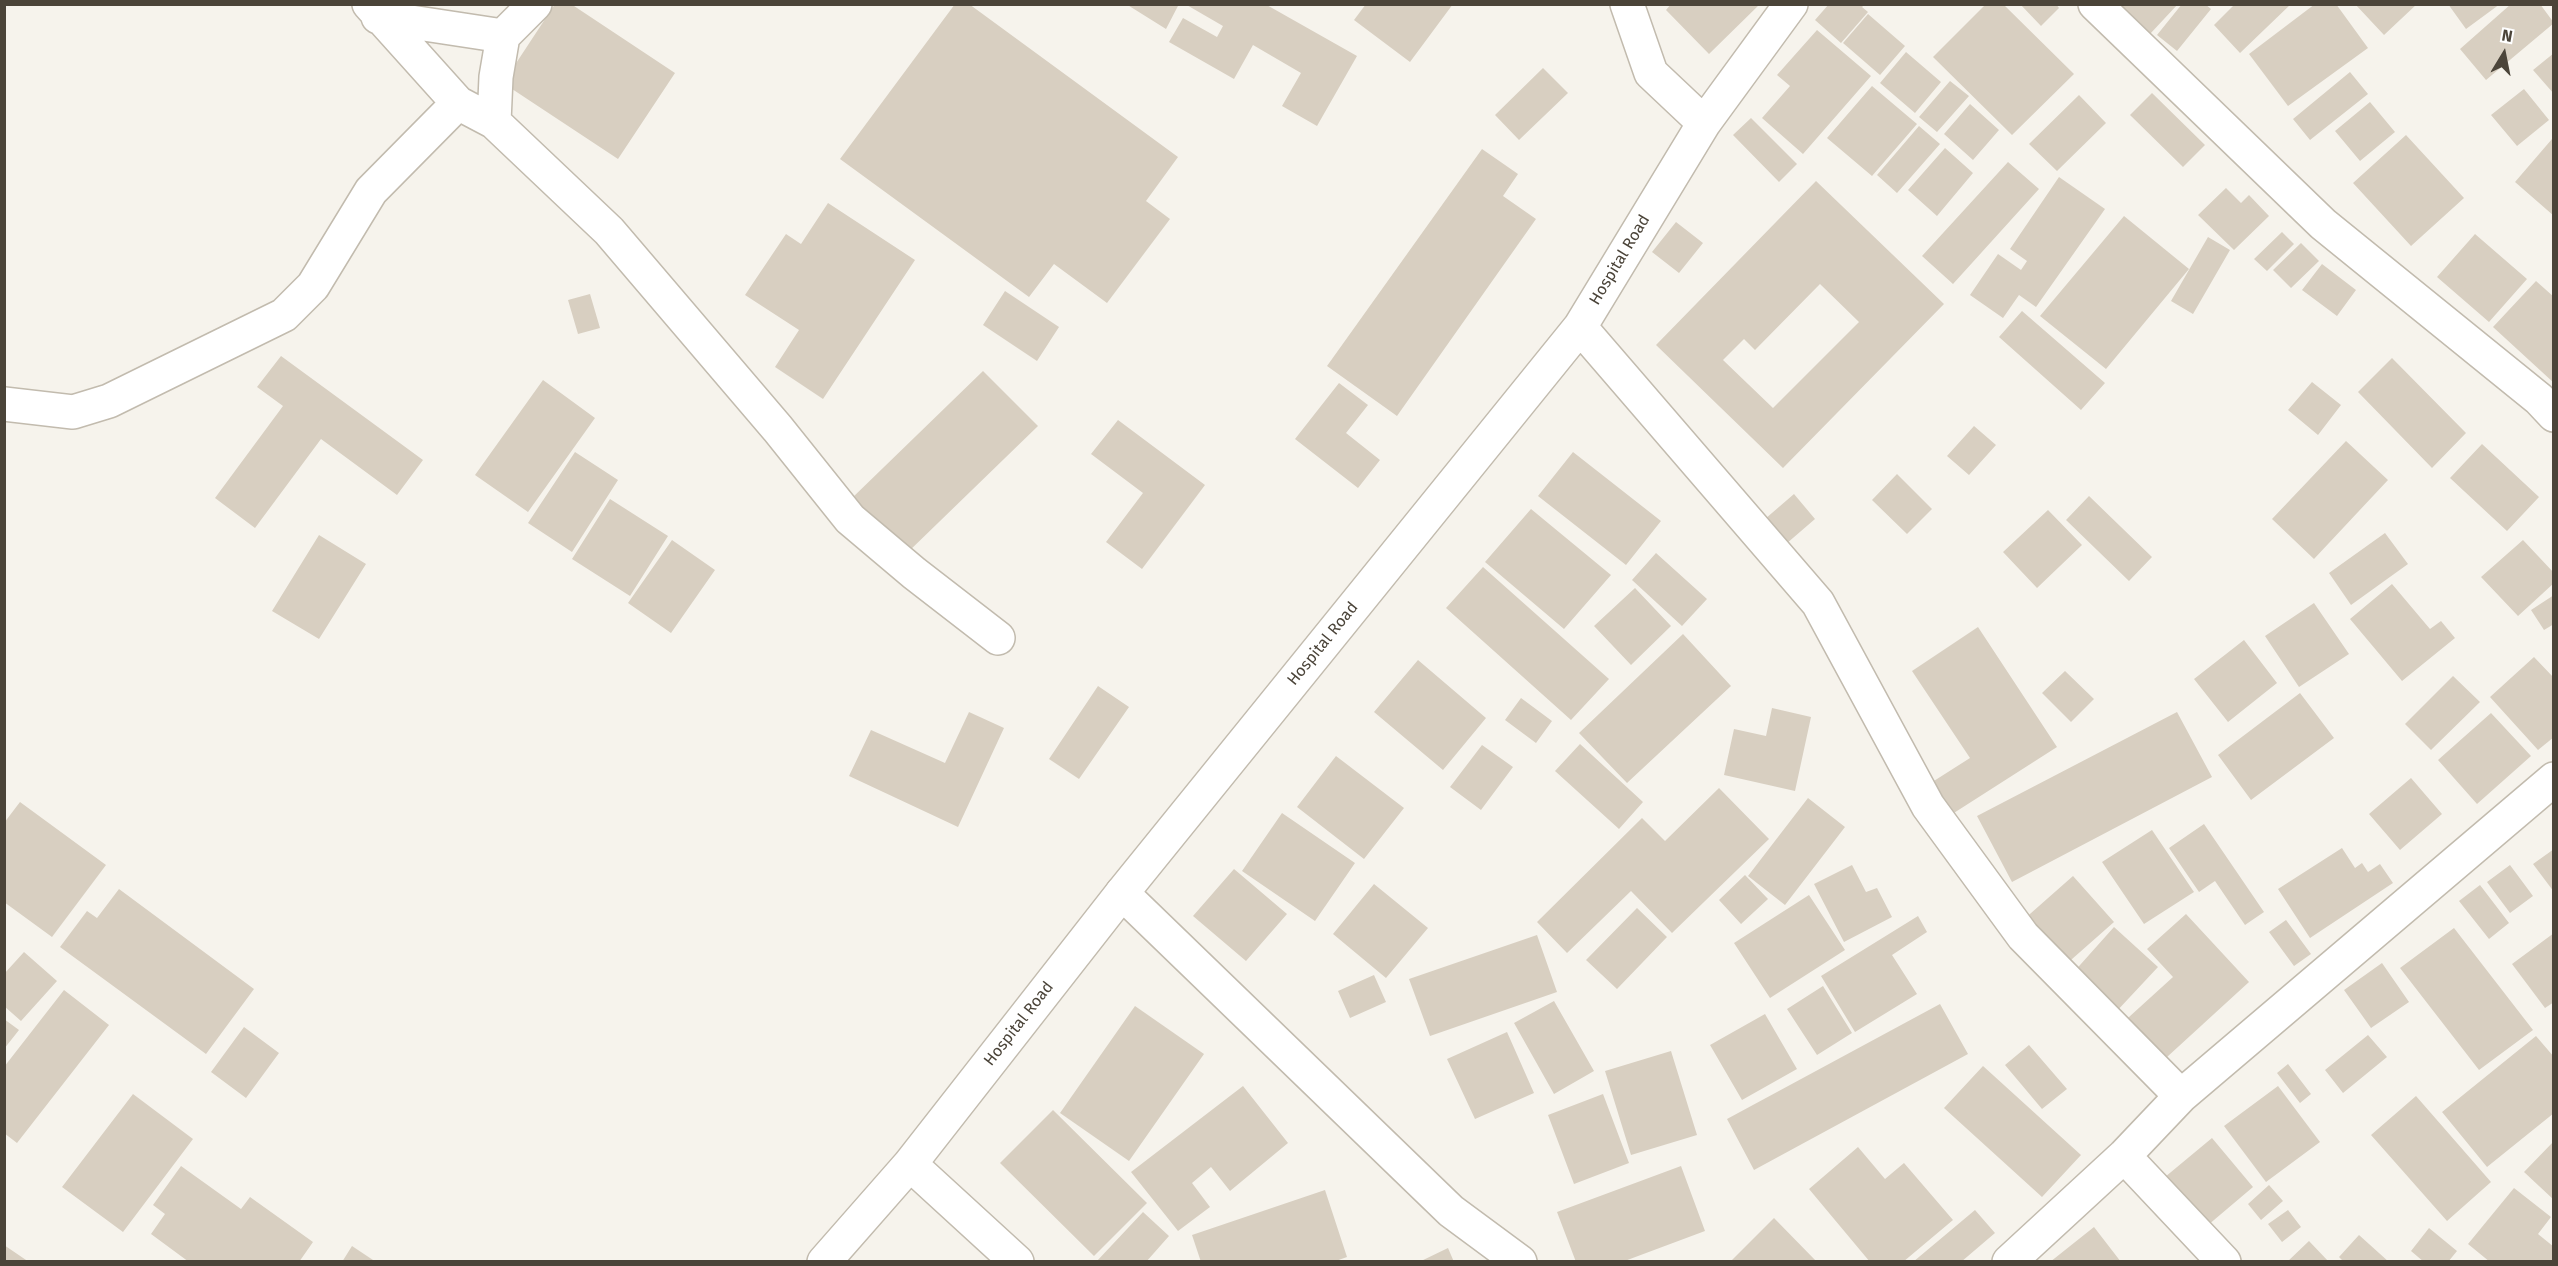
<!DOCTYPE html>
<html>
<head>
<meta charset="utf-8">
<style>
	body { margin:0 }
	#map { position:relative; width:2558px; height:1266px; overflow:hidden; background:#f6f3ec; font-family:"Fira Sans",sans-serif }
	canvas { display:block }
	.frame { position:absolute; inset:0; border:6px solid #4b4439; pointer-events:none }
	.north { position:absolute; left:2474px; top:24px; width:60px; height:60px; -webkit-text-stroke:4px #fff; paint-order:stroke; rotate:10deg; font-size:16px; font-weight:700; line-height:24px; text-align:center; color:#4b4439 }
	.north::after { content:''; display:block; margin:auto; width:21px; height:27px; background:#4b4439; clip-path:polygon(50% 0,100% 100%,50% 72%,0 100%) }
</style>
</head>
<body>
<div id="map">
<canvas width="2558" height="1266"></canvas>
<div class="frame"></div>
<div class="north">N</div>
</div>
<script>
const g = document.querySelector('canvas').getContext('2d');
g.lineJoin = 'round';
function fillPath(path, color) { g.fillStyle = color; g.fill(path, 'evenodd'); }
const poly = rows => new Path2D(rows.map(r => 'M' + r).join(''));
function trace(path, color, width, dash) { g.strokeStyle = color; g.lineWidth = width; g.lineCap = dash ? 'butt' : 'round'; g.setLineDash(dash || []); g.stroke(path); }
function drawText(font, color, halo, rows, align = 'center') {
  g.font = font + ' "Fira Sans",sans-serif'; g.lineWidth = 6; g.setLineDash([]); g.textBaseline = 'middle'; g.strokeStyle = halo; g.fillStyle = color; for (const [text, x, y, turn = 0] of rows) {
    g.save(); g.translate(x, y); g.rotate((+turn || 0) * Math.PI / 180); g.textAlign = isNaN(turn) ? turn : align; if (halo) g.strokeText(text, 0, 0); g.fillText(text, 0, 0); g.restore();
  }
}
fillPath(poly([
	[555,4,571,4,675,73,618,159,503,83],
	[955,4,969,4,1178,157,1146,201,1170,219,1107,303,1054,264,1029,297,840,159],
	[1126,4,1179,4,1166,29],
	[1185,4,1265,4,1357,56,1317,126,1282,106,1301,73,1253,45,1234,79,1169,42,1183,18,1217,37,1223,26],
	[1366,4,1453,4,1410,62,1354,20],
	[1671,4,1760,4,1709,54,1666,10],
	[1829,4,1865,4,1862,7,1868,12,1841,43,1815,20],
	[1986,4,2003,4,2074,74,2012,135,1933,57],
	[2020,4,2056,4,2059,8,2041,26],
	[2117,4,2178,4,2150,34],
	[2182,4,2205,4,2211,9,2177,51,2157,35],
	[2235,4,2291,4,2240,53,2214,25],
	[2315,4,2336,4,2368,48,2288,106,2249,54],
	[2355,4,2417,4,2384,35],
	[2448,4,2500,4,2466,29],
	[2511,4,2540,4,2554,23,2486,80,2460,49],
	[1868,14,1905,46,1880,75,1843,43],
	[1817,30,1871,76,1803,154,1762,118,1790,86,1777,75],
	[1906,52,1941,82,1915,113,1880,83],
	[2554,53,2554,94,2533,70],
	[1543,68,1568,93,1519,140,1495,115],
	[2350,72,2368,94,2310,140,2293,119],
	[1950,81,1969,96,1937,132,1919,117],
	[1872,86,1917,124,1872,176,1827,138],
	[2524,89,2549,120,2517,146,2491,115],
	[2152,93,2205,145,2183,167,2130,115],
	[2079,95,2106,123,2057,171,2029,144],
	[2370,102,2395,132,2360,161,2335,131],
	[1970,104,1999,130,1973,160,1944,134],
	[1751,118,1797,164,1779,182,1733,135],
	[1919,126,1940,144,1897,193,1877,175],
	[2406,135,2464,198,2411,246,2353,183],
	[2552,139,2554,140,2554,216,2515,182],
	[1945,148,1973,173,1937,216,1908,190],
	[1482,149,1518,174,1503,196,1536,219,1397,416,1327,366],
	[2008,162,2039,189,1953,284,1922,256],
	[2059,177,2105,209,2036,307,2019,295,2003,318,1970,295,1998,254,2021,270,2027,261,2010,249],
	[1816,181,1944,304,1783,468,1656,345],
	[1820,284,1859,322,1773,408,1723,360,1744,339,1755,350],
	[2226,188,2241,203,2249,195,2269,216,2234,250,2198,215],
	[828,203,915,260,823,399,775,367,799,330,745,295,786,234,801,244],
	[2124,216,2189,269,2106,369,2040,316],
	[1676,222,1703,243,1679,273,1652,252],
	[2282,232,2294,244,2267,271,2254,259],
	[2475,234,2527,279,2489,322,2437,277],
	[2208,237,2230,250,2193,314,2171,301],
	[2301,243,2319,261,2291,288,2273,270],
	[2322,264,2356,290,2337,316,2302,290],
	[2536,281,2554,297,2554,383,2493,327],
	[1005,291,1059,327,1037,361,983,325],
	[590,294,600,328,578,334,568,300],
	[2022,311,2105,383,2081,410,1999,337],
	[281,356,423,460,397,495,321,439,255,528,215,498,283,406,257,387],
	[2392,358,2466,433,2432,468,2358,392],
	[983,371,1038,426,905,555,850,500],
	[543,380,595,418,528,512,475,475],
	[2312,382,2341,405,2318,435,2288,410],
	[1339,383,1368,405,1346,433,1380,460,1358,488,1295,439],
	[1118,420,1205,485,1142,569,1106,542,1143,493,1091,454],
	[1974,426,1996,445,1969,475,1947,456],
	[2346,441,2388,480,2314,559,2272,519],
	[2482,444,2539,497,2507,531,2450,478],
	[575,452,618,480,572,552,528,523],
	[1573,452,1661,521,1626,565,1538,496],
	[1897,474,1932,509,1907,534,1872,500],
	[1794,494,1815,519,1786,544,1765,519],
	[2089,496,2152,557,2129,581,2066,520],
	[610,499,668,536,630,596,572,559],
	[1531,509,1611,575,1564,629,1485,562],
	[2048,510,2082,545,2037,588,2003,552],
	[2385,533,2408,564,2351,605,2329,573],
	[319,535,366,564,319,639,272,611],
	[672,540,715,570,671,633,628,603],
	[2523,540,2554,573,2554,583,2518,616,2481,577],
	[1656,553,1707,599,1682,626,1632,580],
	[1483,567,1609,679,1571,720,1446,608],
	[2392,584,2430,629,2441,621,2455,638,2402,681,2350,619],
	[1635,588,1671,626,1631,665,1594,626],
	[2554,595,2554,624,2544,630,2531,610],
	[2314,603,2349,654,2299,687,2265,636],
	[1978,627,2057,747,1946,818,1926,786,1970,758,1912,671],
	[1683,634,1731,686,1627,783,1579,733],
	[2244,640,2277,683,2228,722,2194,679],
	[2534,657,2554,678,2554,737,2538,750,2490,697],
	[1418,660,1486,718,1443,770,1374,712],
	[2065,671,2094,699,2071,722,2042,693],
	[2453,676,2480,702,2431,750,2405,724],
	[1098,686,1129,707,1079,779,1049,759],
	[2300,693,2334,738,2251,800,2218,755],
	[1521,698,1552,721,1536,743,1505,720],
	[1772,708,1811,717,1795,791,1724,775,1734,729,1766,736],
	[969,712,1004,728,958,827,849,776,871,730,945,763],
	[2177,712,2212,777,2012,882,1977,816],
	[2491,713,2531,756,2477,804,2438,760],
	[1580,744,1643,802,1619,829,1555,771],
	[1482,745,1513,767,1481,810,1450,787],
	[1336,756,1404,808,1364,859,1297,807],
	[2411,778,2442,814,2400,850,2369,814],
	[1719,788,1769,839,1672,933,1631,891,1567,953,1537,922,1642,818,1665,841],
	[1808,798,1845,827,1785,905,1748,876],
	[20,802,106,865,52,937,4,902,4,823],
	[1282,813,1355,863,1315,921,1242,871],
	[2204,824,2264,912,2245,925,2215,881,2199,892,2169,848],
	[2152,830,2194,892,2144,924,2102,862],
	[2342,848,2355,868,2362,863,2368,872,2380,864,2393,883,2310,938,2278,889],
	[2554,849,2554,892,2533,864],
	[1852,865,1866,892,1877,888,1892,917,1844,942,1814,884],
	[2510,865,2533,896,2510,913,2487,882],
	[1234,869,1287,914,1246,961,1193,916],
	[1745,875,1768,899,1741,924,1719,900],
	[2073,876,2114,922,2063,967,2022,921],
	[1374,884,1428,928,1386,978,1333,934],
	[2480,885,2509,923,2489,939,2459,901],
	[119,889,254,989,206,1054,60,947,87,911,97,918],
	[1809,895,1845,950,1770,998,1734,943],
	[1637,908,1667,937,1617,989,1586,960],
	[2186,914,2249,982,2155,1068,2118,1027,2173,977,2147,949],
	[1918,916,1927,932,1892,955,1917,994,1855,1032,1821,976],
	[2286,920,2311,954,2294,966,2269,932],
	[2114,927,2158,967,2115,1013,2072,974],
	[2454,928,2533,1030,2479,1070,2400,968],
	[2554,933,2554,1002,2545,1008,2512,964],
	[1537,935,1557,992,1430,1036,1409,979],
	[24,952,57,981,21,1021,4,1006,4,974],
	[2382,963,2409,1002,2371,1028,2344,990],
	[1374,975,1386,1002,1350,1018,1338,991],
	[1823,986,1852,1033,1817,1055,1787,1009],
	[64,990,109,1025,17,1143,4,1133,4,1067],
	[1554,1001,1594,1071,1554,1094,1514,1023],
	[1940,1004,1968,1054,1754,1170,1727,1119],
	[1135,1006,1204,1054,1129,1161,1060,1113],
	[1765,1014,1797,1069,1742,1100,1710,1045],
	[4,1019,19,1030,4,1049],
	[244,1027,279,1053,246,1098,211,1072],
	[1507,1032,1534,1093,1475,1119,1447,1059],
	[2368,1035,2387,1057,2343,1093,2325,1070],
	[2536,1036,2554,1057,2554,1113,2487,1167,2442,1112],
	[2029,1045,2067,1089,2042,1109,2005,1065],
	[1671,1051,1697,1135,1631,1155,1605,1071],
	[2288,1064,2311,1094,2300,1103,2277,1073],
	[1983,1066,2081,1155,2042,1197,1944,1108],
	[1243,1086,1288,1143,1230,1191,1211,1167,1192,1183,1210,1207,1178,1231,1131,1172],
	[2278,1086,2320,1142,2266,1182,2224,1126],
	[133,1094,193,1139,123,1232,62,1187],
	[1603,1094,1629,1163,1574,1184,1548,1115],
	[2416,1096,2491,1182,2447,1221,2371,1135],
	[1053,1110,1147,1203,1094,1256,1000,1163],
	[2212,1138,2253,1187,2201,1231,2159,1182],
	[2554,1141,2554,1200,2524,1172],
	[1858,1147,1885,1179,1904,1163,1953,1220,1903,1262,1870,1262,1809,1189],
	[181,1166,241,1209,250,1197,313,1242,299,1262,189,1262,151,1234,165,1214,153,1205],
	[1681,1166,1705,1231,1622,1262,1576,1262,1557,1212],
	[2269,1185,2283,1201,2261,1220,2248,1204],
	[2514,1188,2551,1217,2538,1234,2554,1247,2554,1262,2490,1262,2468,1244],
	[1325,1190,1347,1257,1333,1262,1201,1262,1192,1235],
	[1975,1210,1995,1233,1961,1262,1913,1262],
	[2288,1210,2301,1227,2282,1242,2268,1224],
	[1143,1212,1169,1236,1146,1262,1096,1262],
	[1774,1218,1817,1262,1730,1262],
	[2094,1227,2121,1262,2050,1262],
	[2429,1228,2457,1251,2448,1262,2424,1262,2411,1251],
	[2359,1235,2389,1262,2344,1262,2339,1257],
	[2309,1241,2329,1262,2287,1262],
	[4,1245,29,1262,4,1262],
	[352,1246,376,1262,342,1262],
	[1448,1248,1454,1262,1419,1262]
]), '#d8cfc1');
const minor = poly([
	[369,4,458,103,494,122,609,231,778,429,850,519,914,573,998,638],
	[1627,4,1651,73,1704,123],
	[2095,4,2323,224,2539,399,2554,415],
	[378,17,503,36],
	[494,122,496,77,503,36,535,4],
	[1580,327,1818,603,1928,806,2023,936,2181,1096],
	[4,404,73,412,109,401,284,315,313,286,371,191,458,103],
	[2124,1156,2224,1262],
	[910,1164,1017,1262],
	[824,1262,910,1164,1122,893,1580,327,1704,123,1791,4],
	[2009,1262,2124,1156,2181,1096,2554,779]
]);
const tertiary = poly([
	[1122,893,1451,1211,1520,1262]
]);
trace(minor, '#c2bbae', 36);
trace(tertiary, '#c2bbae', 36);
trace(minor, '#fff', 33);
trace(tertiary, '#fff', 33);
drawText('16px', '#4b4439', '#fff', [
	["Hospital Road",1620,260,-59],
	["Hospital Road",1323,644,-51],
	["Hospital Road",1019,1024,-52]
]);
</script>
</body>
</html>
